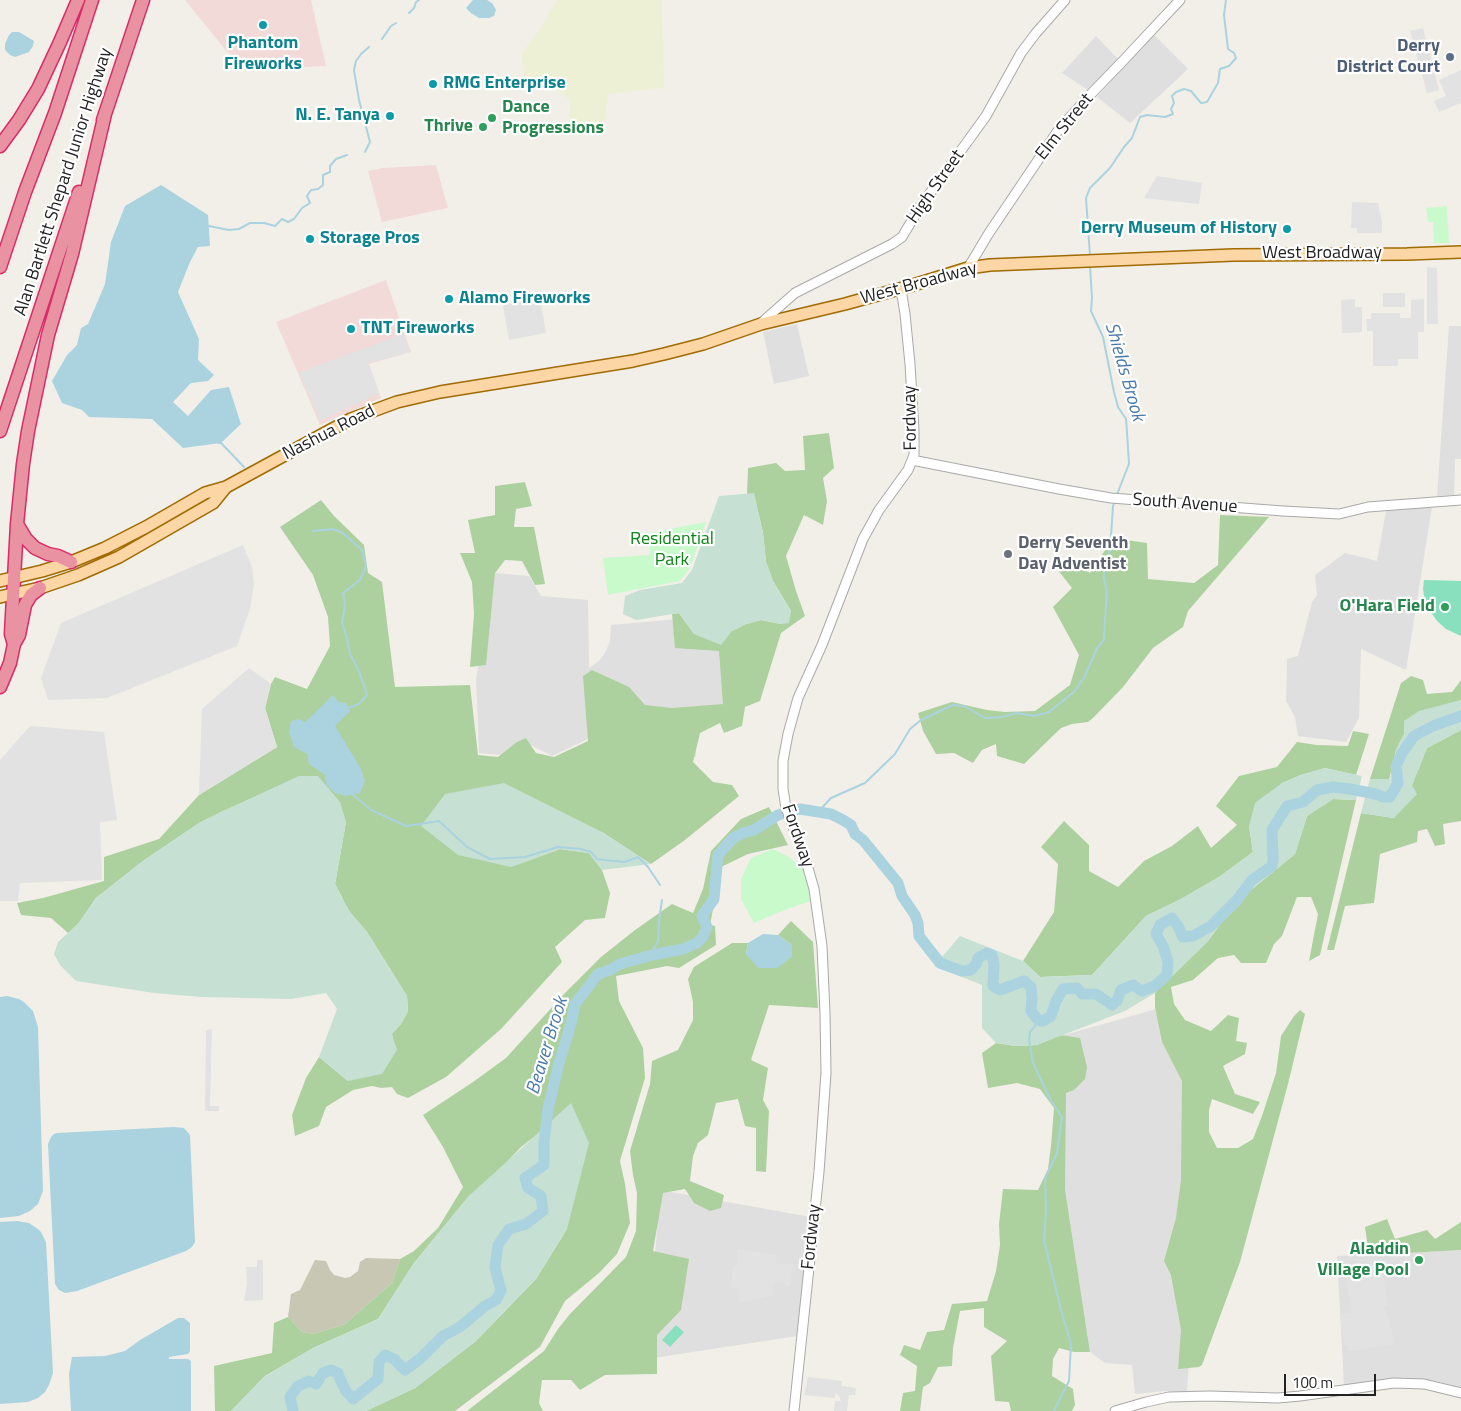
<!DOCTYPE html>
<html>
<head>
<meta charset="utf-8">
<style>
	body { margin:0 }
	#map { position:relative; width:1461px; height:1411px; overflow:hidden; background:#f2efe9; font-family:"Titillium Web",sans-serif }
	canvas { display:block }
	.scale { position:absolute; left:1284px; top:1374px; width:92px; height:22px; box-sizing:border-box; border:2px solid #222; border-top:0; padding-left:6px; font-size:15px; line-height:18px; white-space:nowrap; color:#222; -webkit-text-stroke:4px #fff; paint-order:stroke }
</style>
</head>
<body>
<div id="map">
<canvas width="1461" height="1411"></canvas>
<div class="scale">100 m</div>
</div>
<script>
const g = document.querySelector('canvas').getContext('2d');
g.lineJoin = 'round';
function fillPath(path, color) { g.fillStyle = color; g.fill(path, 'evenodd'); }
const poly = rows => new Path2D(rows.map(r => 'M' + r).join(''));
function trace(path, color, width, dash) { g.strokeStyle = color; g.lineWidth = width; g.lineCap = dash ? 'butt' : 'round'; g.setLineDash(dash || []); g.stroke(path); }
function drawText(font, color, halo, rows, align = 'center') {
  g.font = font + ' "Titillium Web",sans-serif'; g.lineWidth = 4.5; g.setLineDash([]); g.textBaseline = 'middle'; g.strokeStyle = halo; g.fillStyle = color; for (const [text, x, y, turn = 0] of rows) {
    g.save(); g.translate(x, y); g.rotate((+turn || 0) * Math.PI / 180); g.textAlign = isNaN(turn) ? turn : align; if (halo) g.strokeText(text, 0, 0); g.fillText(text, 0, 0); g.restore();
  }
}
fillPath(poly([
	[1153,34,1188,69,1130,123,1097,97],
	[1096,36,1118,59,1088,90,1062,73],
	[797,324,809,376,774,384,763,332],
	[1449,326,1461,326,1461,459,1455,459,1454,495,1437,496],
	[1432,507,1406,670,1361,649,1359,718,1346,742,1298,736,1295,717,1286,701,1287,659,1298,656,1312,602,1317,595,1315,575,1345,553,1377,561,1386,511],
	[495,573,529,576,541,596,588,600,589,668,600,660,606,651,610,641,611,625,678,619,725,648,731,714,696,718,696,757,598,747,590,738,552,756,523,741,501,755,479,753,476,679],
	[1174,1004,1206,1079,1187,1392,1165,1391,1135,1394,1132,1365,1105,1363,1090,1352,1065,1189,1064,1035],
	[660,1190,811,1217,797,1336,647,1359],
	[1461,1250,1461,1388,1436,1381,1399,1379,1344,1385,1337,1256]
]), '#e0dfdf');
fillPath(poly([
	[185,0,311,0,326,66,246,70,224,48],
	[436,165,448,208,382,222,368,171,383,168],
	[386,280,411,352,369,364,381,398,320,425,276,322]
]), '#f2dad9');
fillPath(poly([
	[366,1258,400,1259,392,1283,345,1324,314,1334,302,1332,288,1317,291,1294,300,1290,315,1260,326,1261,330,1270,334,1275,345,1278,350,1277,358,1271,360,1262]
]), '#c7c7b4');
fillPath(poly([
	[557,0,662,0,664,88,608,94,603,134,571,136,569,99,553,88,525,83,521,54,541,28]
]), '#eef0d5');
fillPath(poly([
	[829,433,834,468,823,478,827,501,823,525,804,515,786,556,796,591,805,616,781,633,760,701,745,707,742,726,724,733,720,723,700,733,693,762,713,782,732,785,739,796,685,840,651,864,602,832,511,867,560,849,589,853,602,870,610,893,605,918,585,920,555,947,562,962,501,1029,446,1077,408,1098,397,1094,392,1087,381,1088,372,1086,353,1090,326,1107,319,1126,295,1136,292,1115,306,1078,319,1057,348,1081,401,1024,408,1011,407,996,367,932,349,911,335,884,346,822,242,803,221,812,199,823,143,861,96,898,78,924,68,933,51,918,21,915,17,903,43,898,104,881,104,857,159,839,199,795,277,747,265,708,271,684,275,677,307,689,330,646,328,617,313,575,280,527,321,500,334,516,364,545,368,573,382,582,395,687,470,685,478,755,498,757,517,742,526,738,536,753,554,757,588,741,583,676,592,670,629,687,645,705,672,708,723,704,719,651,675,648,672,614,679,613,694,634,732,631,746,624,761,620,781,624,791,611,773,581,766,562,763,533,754,494,747,494,748,468,776,463,785,471,805,470,803,436],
	[525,482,532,506,516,509,514,527,534,527,545,584,535,585,522,561,505,560,495,573,486,665,470,667,474,614,472,582,460,553,475,553,468,520,495,515,495,486],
	[1220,515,1269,517,1188,611,1183,627,1153,648,1123,687,1094,717,1088,722,1072,724,1061,728,1024,764,997,756,996,744,982,750,973,763,954,753,936,754,923,731,918,713,952,702,987,710,1005,712,1035,711,1070,685,1079,655,1053,607,1072,588,1057,569,1071,558,1090,573,1113,538,1147,543,1148,579,1194,583,1218,565],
	[1411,676,1423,680,1427,694,1452,692,1461,680,1461,700,1404,721,1404,734,1396,750,1389,780,1370,779,1401,683],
	[1461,730,1461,821,1443,824,1445,844,1435,846,1427,829,1418,831,1417,842,1380,854,1374,903,1345,906,1334,950,1327,950,1361,813,1394,818,1412,785,1427,748],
	[1353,731,1369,734,1356,775,1325,768,1301,775,1282,783,1249,826,1253,852,1219,877,1181,899,1146,916,1092,975,1040,977,1023,961,1054,912,1058,864,1041,847,1064,821,1089,845,1089,871,1118,887,1144,861,1172,846,1198,826,1211,848,1237,825,1216,806,1239,776,1277,767,1297,742,1317,745,1348,746],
	[1333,799,1356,800,1320,955,1309,961,1318,914,1311,897,1297,897,1282,936,1274,944,1266,963,1241,963,1234,955,1218,958,1193,980,1171,987,1174,1004,1185,1020,1211,1031,1228,1015,1239,1018,1236,1041,1247,1043,1245,1054,1223,1066,1235,1094,1260,1102,1253,1114,1212,1099,1209,1110,1209,1132,1217,1148,1238,1148,1253,1139,1262,1116,1276,1073,1281,1036,1294,1016,1300,1010,1305,1014,1288,1084,1240,1262,1202,1365,1199,1367,1178,1369,1181,1330,1171,1275,1164,1261,1176,1218,1181,1180,1182,1081,1162,1042,1155,1007,1155,993,1208,941,1221,923,1251,890,1295,854,1307,816],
	[769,807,788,845,748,854,721,867,710,925,715,926,716,945,679,968,667,966,616,976,619,1001,643,1048,645,1078,620,1161,625,1184,630,1223,617,1254,599,1273,565,1301,540,1347,455,1411,366,1411,415,1388,476,1341,536,1279,567,1229,543,1130,521,1147,500,1169,469,1196,414,1263,378,1319,313,1348,265,1376,231,1411,215,1411,214,1366,272,1353,274,1323,288,1317,302,1332,314,1334,345,1324,392,1283,400,1259,414,1251,438,1228,463,1187,443,1147,423,1115,473,1082,506,1058,564,994,601,957,635,930,672,904,693,913,703,889,711,851,741,819],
	[791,921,813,942,818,1008,769,1005,751,1060,768,1068,763,1100,769,1111,766,1172,756,1171,756,1128,745,1126,738,1099,716,1103,708,1135,698,1143,693,1156,690,1181,724,1195,721,1208,710,1211,694,1203,685,1189,663,1193,653,1251,689,1259,681,1310,657,1335,657,1374,605,1375,580,1390,571,1380,542,1380,539,1403,543,1411,467,1411,544,1351,558,1329,570,1314,626,1257,636,1231,637,1193,633,1175,630,1151,650,1084,652,1061,678,1050,693,1020,693,1002,688,979,694,967,732,943,748,943,746,954,792,945,778,935],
	[1060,1035,1080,1038,1087,1067,1085,1079,1074,1090,1066,1093,1065,1189,1090,1352,1074,1352,1059,1348,1053,1359,1052,1376,1073,1389,1075,1405,1072,1411,1011,1411,1009,1402,995,1401,991,1356,1007,1341,984,1327,984,1308,960,1311,953,1348,952,1366,938,1367,930,1383,923,1387,920,1411,900,1411,903,1393,915,1391,917,1366,900,1355,904,1345,920,1350,927,1332,944,1330,952,1304,987,1301,996,1271,1000,1245,999,1224,1003,1189,1038,1190,1048,1169,1051,1146,1054,1108,1040,1089,1017,1083,988,1088,982,1053,996,1043,1016,1046,1037,1045],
	[1387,1219,1395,1239,1427,1230,1435,1239,1461,1222,1461,1250,1369,1255,1365,1227]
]), '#add19e');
fillPath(poly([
	[754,493,763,533,766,561,773,581,791,611,789,623,781,624,761,620,746,624,732,631,721,645,694,634,679,613,636,620,623,614,625,596,640,590,682,583,692,570,719,496],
	[1461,700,1461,730,1427,748,1412,785,1417,794,1394,818,1361,813,1370,779,1390,779,1396,750,1404,734,1404,721,1419,711],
	[1325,768,1362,776,1356,800,1333,799,1307,816,1295,854,1251,890,1221,923,1208,941,1155,993,1125,1011,1037,1045,1016,1046,996,1043,982,1028,982,985,934,966,960,936,1023,961,1040,977,1092,975,1146,916,1181,899,1219,877,1253,852,1249,826,1255,803,1282,783,1301,775],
	[299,776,318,776,340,802,346,822,335,884,349,911,367,932,407,996,408,1011,401,1024,392,1034,397,1050,382,1074,348,1081,319,1057,337,1009,326,993,291,999,202,997,154,993,76,981,60,965,54,954,58,942,78,924,96,898,143,861,199,823,221,812],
	[504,783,602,832,651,864,602,870,589,853,560,849,511,867,458,855,421,826,445,794],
	[571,1103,589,1143,567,1229,536,1279,476,1341,415,1388,366,1411,231,1411,264,1377,313,1348,378,1319,414,1263,469,1196]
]), '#c6e0d4');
fillPath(poly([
	[1447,206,1449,243,1434,243,1433,222,1428,222,1426,208],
	[706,522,690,568,680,581,608,595,603,558,650,555,650,533],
	[773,849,789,857,805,871,813,900,777,913,754,923,741,899,741,879,751,858]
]), '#c8facc');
fillPath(poly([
	[1424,580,1461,581,1461,636,1446,629,1437,621,1431,612,1424,596,1423,589],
	[676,1325,684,1332,670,1347,662,1340]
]), '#88e0be');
fillPath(poly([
	[1423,28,1439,90,1427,93,1410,31],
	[1461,70,1461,103,1439,112,1434,101,1446,96,1439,80],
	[1157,176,1202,183,1199,204,1144,198],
	[1352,202,1378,203,1382,222,1382,233,1357,233,1357,228,1351,228],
	[1427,267,1437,268,1438,324,1427,324],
	[1383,293,1405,293,1405,307,1383,307],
	[540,298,546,333,509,340,503,305],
	[1355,299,1355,307,1362,307,1362,332,1342,333,1341,300],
	[1424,299,1424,332,1418,332,1418,359,1398,359,1398,366,1373,366,1373,331,1367,331,1366,319,1371,319,1371,313,1400,313,1400,318,1411,318,1411,300],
	[403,334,410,352,368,363,379,393,320,421,300,372],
	[243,545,252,567,254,585,250,609,237,646,107,698,48,700,41,678,61,623],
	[249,668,271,684,265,708,277,747,199,795,202,709],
	[30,726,104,732,117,820,100,822,102,880,20,883,18,901,0,901,0,760],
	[212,1029,210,1106,219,1106,219,1111,205,1111,206,1030],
	[738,1249,777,1255,776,1263,793,1265,790,1287,785,1286,785,1283,775,1282,773,1290,774,1295,739,1303,739,1289,730,1287,733,1266,736,1266],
	[257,1260,263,1260,263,1300,244,1301,247,1284,246,1267,257,1267],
	[1381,1262,1388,1306,1384,1307,1389,1320,1395,1344,1349,1351,1348,1346,1344,1345,1340,1314,1352,1312,1344,1269],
	[808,1377,842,1381,842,1386,856,1388,855,1395,849,1395,847,1411,834,1411,835,1401,841,1401,840,1398,836,1393,835,1398,804,1395]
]), '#e2e2e2');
fillPath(poly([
	[473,0,487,0,492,3,496,10,494,16,489,18,479,18,471,13,466,8],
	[12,32,19,32,34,41,33,46,29,52,15,57,10,55,5,50,5,44,9,35],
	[161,185,208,215,210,246,198,247,190,262,178,292,199,339,198,360,214,375,208,381,191,383,173,402,188,416,211,390,229,387,241,424,221,443,183,448,152,419,89,417,82,410,62,403,52,381,67,355,77,345,81,328,88,324,105,284,111,242,125,206],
	[333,695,338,702,346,703,350,711,335,726,361,769,365,781,360,793,346,796,335,793,326,784,325,775,309,764,307,754,294,747,289,732,291,721,299,719,305,722],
	[763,934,778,935,792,945,792,957,777,968,758,968,746,954,748,943],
	[7,996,19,999,24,1002,33,1011,38,1027,43,1191,38,1204,30,1211,19,1216,0,1218,0,997],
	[174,1127,184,1128,190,1135,195,1242,192,1247,186,1251,77,1291,65,1293,59,1290,55,1284,48,1144,51,1137,54,1134,57,1133],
	[17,1221,29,1223,38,1229,41,1232,46,1242,53,1373,49,1385,45,1392,38,1398,28,1402,0,1404,0,1222],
	[178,1318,184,1318,190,1323,190,1351,188,1354,169,1357,169,1359,188,1359,191,1361,191,1411,71,1411,69,1374,72,1357,105,1356,125,1351,140,1340]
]), '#aad3df');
trace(poly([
	[409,13,414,8,416,2,419,0],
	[382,39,391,26,396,23],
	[365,152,370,142,359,100,354,70,356,61,361,54,369,47],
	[206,227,209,226,229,230,239,229,250,223,264,223,275,226,282,219,288,222,294,219,302,208,310,203,307,196,311,190,318,189,323,185,323,175,330,172,330,166,336,159,347,155],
	[1090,256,1086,198,1090,188,1110,168,1124,147,1132,138,1140,117,1147,115,1165,117,1173,114,1171,109,1174,103,1172,96,1176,92,1184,89,1191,91,1201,103,1207,102,1218,83,1220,69,1229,66,1236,58,1234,53,1228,49,1224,15,1226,0],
	[1090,266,1092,298,1091,311,1103,337,1114,392,1118,407,1126,419,1127,432,1129,464,1116,497],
	[219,443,221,443,244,467],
	[313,531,333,529,343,533,362,550,366,566,360,580,343,593,345,605,342,623,347,638,350,654,359,671,367,695,359,704,348,708],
	[352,794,371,810,406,826,439,821,467,847,490,859,525,857,558,847,581,849,591,852,597,859,605,860,625,862,638,857,648,867,660,885],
	[818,812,831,798,865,783,895,754,910,729,921,720,953,705,964,706,985,718,1003,717,1016,713,1034,716,1049,712,1074,692,1085,676,1097,648,1104,640,1107,591,1104,579,1104,564,1110,551,1113,506,1115,501],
	[650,955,658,941,659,921,662,900],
	[1039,1021,1030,1032,1029,1040,1033,1063,1050,1099,1062,1117,1057,1153,1045,1179,1046,1210,1044,1240,1062,1314,1071,1344,1069,1381,1054,1411]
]), '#aad3df', 2);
trace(poly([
	[293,1411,290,1397,298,1386,309,1381,316,1384,323,1373,331,1370,338,1373,340,1379,346,1391,353,1399,378,1379,379,1362,385,1355,394,1359,405,1370,421,1358,443,1336,460,1327,485,1306,496,1300,501,1291,495,1267,498,1245,509,1229,526,1224,543,1211,541,1196,528,1188,525,1178,544,1165,544,1142,548,1109,559,1063,571,1024,575,1004,598,974,610,970,620,964,652,955,683,949,697,943,703,937,707,927,702,916,714,899,718,855,733,838,743,833,754,830,778,815,800,809,831,814,843,820,851,825,855,834,863,840,898,883,902,896,915,915,918,923,919,936,940,963,962,971,971,970,976,964,978,958,987,953,992,955,994,964,993,986,1000,990,1024,981,1031,987,1032,999,1031,1011,1039,1021,1043,1021,1051,1016,1056,1001,1063,989,1077,988,1082,994,1096,994,1112,1005,1117,1001,1121,990,1133,985,1142,991,1155,986,1167,975,1168,962,1163,946,1156,934,1160,925,1172,918,1178,926,1183,937,1193,936,1211,926,1237,900,1252,880,1272,866,1273,859,1272,830,1287,806,1303,802,1317,790,1333,787,1350,789,1376,794,1383,797,1390,797,1398,783,1396,766,1402,753,1414,736,1433,726,1461,716]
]), '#aad3df', 11);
const tertiary = poly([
	[968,268,989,233,1057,132,1089,96,1120,64,1180,0],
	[761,323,795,293,892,244,902,237,920,207,986,116,1021,53,1036,33,1065,0],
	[912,460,1059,489,1111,498,1283,511,1339,514,1368,507,1461,500],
	[794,1411,819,1172,826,1073,825,1013,822,946,814,889,806,861,786,808,783,789,783,761,788,734,798,698,822,645,863,539,879,510,908,470,914,455,914,430,910,364,905,314,901,289],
	[1115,1411,1146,1402,1169,1397,1210,1396,1278,1398,1300,1396,1394,1383,1424,1384,1461,1393]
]);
const primary = poly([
	[0,581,42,571,71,562,105,548,146,527,205,493,226,487,351,419,397,402,440,392,633,361,664,354,703,344,761,324,845,304,910,286,968,268,990,265,1233,255,1407,254,1461,252],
	[0,597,40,588,78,575,119,557,213,503,226,487]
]);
const motorway = poly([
	[103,120,143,0],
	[0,146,19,120,38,89,60,42,78,0],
	[0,267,25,192,55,113,92,0],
	[0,431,79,192],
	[17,524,26,539,35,548,48,554,58,556,71,562],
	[14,644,11,634,17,524,23,464,28,431,48,335,72,254,105,114],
	[0,687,10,663,14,644,19,635,25,605,31,595,40,588]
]);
trace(tertiary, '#a9a9a9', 11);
trace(primary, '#a06b00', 14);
trace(motorway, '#dc2a67', 15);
trace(tertiary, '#fff', 9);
trace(primary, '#fcd6a4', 11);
trace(motorway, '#e892a2', 12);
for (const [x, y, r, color] of [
	[263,25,5,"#0f9aa8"],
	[1450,57,5,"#5c6f8a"],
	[433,84,5,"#0f9aa8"],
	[390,116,5,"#0f9aa8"],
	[492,118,5,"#2e9e5b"],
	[483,127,5,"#2e9e5b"],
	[1287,229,5,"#0f9aa8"],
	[310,239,5,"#0f9aa8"],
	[449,299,5,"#0f9aa8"],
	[351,329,5,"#0f9aa8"],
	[1008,554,5,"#6b7280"],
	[1445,607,5,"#2e9e5b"],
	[1419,1260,5,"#2e9e5b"]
]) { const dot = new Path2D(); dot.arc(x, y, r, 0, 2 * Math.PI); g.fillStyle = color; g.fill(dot); trace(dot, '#fff', 2); }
drawText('bold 18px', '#0d838f', '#fff', [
	["Phantom",263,44,"center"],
	["Fireworks",263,65,"center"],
	["RMG Enterprise",443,84],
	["N. E. Tanya",380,116,"right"],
	["Derry Museum of History",1277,229,"right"],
	["Storage Pros",320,239],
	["Alamo Fireworks",459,299],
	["TNT Fireworks",361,329]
], 'left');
drawText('bold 18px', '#4e5e75', '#fff', [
	["Derry",1440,47],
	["District Court",1440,68]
], 'right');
drawText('bold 18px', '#27864d', '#fff', [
	["Dance",502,108,"left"],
	["Progressions",502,129,"left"],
	["Thrive",473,127],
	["O'Hara Field",1435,607],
	["Aladdin",1409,1250],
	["Village Pool",1409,1271]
], 'right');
drawText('18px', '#222', '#fff', [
	["Elm Street",1065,127,-51],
	["Alan Bartlett Shepard Junior Highway",64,182,-72],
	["High Street",936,187,-55],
	["West Broadway",1322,254],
	["West Broadway",919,284,-15],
	["Fordway",911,418,-91],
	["Nashua Road",329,433,-27],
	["South Avenue",1185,504,4],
	["Fordway",797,836,71],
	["Fordway",812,1237,-84]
]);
drawText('18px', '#0c8416', '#fff', [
	["Residential",672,540],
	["Park",672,561]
]);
drawText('bold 18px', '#5b616d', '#fff', [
	["Derry Seventh",1018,544],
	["Day Adventist",1018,565]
], 'left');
drawText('italic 19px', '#4a7aab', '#fff', [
	["Shields Brook",1124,372,74],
	["Beaver Brook",548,1046,-73]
]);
</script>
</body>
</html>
